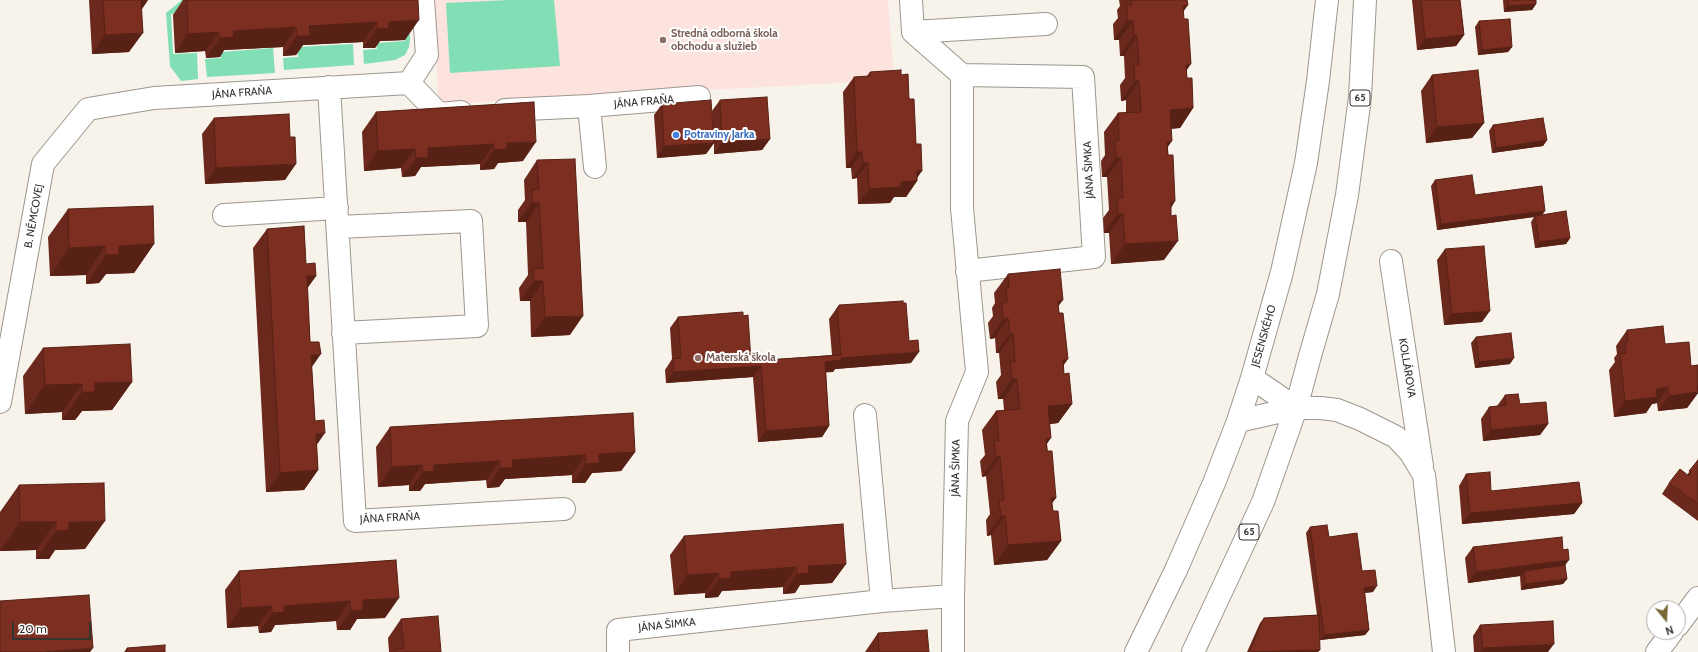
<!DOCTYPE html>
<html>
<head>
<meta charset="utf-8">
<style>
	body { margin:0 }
	#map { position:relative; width:1698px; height:652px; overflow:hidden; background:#f8f3ea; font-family:Cabin,sans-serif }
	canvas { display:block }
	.north { position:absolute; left:1646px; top:600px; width:40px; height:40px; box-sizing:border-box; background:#fff; border:1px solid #afaeac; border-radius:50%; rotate:162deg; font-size:11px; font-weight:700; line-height:16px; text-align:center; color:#363430 }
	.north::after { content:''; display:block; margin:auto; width:14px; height:18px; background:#796736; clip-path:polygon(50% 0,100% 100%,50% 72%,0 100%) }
	.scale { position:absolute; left:12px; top:622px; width:79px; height:18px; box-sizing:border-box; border:2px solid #363430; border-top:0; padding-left:5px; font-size:12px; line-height:14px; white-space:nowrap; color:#363430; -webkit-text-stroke:3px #fff; paint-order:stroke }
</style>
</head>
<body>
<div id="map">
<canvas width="1698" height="652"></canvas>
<div class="north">N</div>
<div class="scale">20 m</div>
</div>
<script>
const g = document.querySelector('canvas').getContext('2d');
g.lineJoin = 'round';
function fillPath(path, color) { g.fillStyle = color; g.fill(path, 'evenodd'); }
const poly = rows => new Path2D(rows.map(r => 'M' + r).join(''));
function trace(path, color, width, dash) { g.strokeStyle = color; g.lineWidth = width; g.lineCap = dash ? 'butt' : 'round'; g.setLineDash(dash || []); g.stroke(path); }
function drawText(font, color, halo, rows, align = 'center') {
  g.font = font + ' Cabin,sans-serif'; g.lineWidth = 4; g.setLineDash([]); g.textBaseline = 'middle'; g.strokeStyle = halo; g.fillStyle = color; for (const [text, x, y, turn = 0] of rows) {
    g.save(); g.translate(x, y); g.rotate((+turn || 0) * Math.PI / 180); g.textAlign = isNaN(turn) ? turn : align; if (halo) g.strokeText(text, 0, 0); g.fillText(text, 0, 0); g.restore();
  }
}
fillPath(poly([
	[434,0,888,0,894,80,446,104,438,98]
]), '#fde3de');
fillPath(poly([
	[182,0,407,0,410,40,409,47,405,55,395,60,364,64,363,50,377,49,376,43,405,41,402,0,171,14,173,54,197,53,198,79,181,81,170,66,166,13],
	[510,0,554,0,560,66,450,73,446,3],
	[353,44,354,65,284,70,283,58,298,57,297,47],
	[273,48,275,73,207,77,205,59,221,58,221,52]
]), '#81deb5');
const minor = poly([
	[911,0,913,32],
	[962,75,1083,77,1094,257,967,271],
	[409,83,427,55,423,0],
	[329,87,355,521,564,509],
	[589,106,595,167],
	[505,110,589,106,699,97],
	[224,215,337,208],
	[338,227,471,221,477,326,343,333],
	[1391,261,1422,466],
	[0,402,43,164,88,109,154,98,409,83,439,114,461,112],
	[1296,408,1321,408,1337,410,1360,419,1396,437,1410,452,1424,475,1444,652],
	[865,415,882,601],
	[1678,625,1698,598],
	[618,652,618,630,882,601,953,596,957,421,977,372,962,208,962,75,913,32,1046,24],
	[953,652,953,596],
	[1657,652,1672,632]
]);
const major = poly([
	[1252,378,1296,408],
	[1238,421,1296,408],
	[1136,652,1176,570,1214,483,1238,421,1252,378,1282,272,1306,163,1318,81,1327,0],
	[1193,652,1263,502,1296,408,1310,356,1328,294,1347,195,1360,97,1365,0]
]);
trace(minor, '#9c968e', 24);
trace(major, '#9c968e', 24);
trace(minor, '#fff', 22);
trace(major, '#fff', 22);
fillPath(poly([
	[89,0,148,0,142,9,129,52,92,54],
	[183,0,418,0,405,40,380,41,375,48,363,48,363,42,303,45,296,55,283,56,283,47,224,50,220,57,206,58,205,51,175,53,173,15],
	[1119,0,1187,0,1188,5,1183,11,1187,78,1193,108,1180,128,1171,129,1168,147,1168,155,1175,201,1171,208,1164,260,1111,264,1109,233,1104,233,1103,218,1109,210,1107,177,1102,177,1101,161,1105,155,1104,132,1118,113,1126,112,1126,100,1121,101,1120,85,1125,78,1124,56,1120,56,1119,40,1114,40,1113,24,1118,18,1117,10,1120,6],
	[1412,0,1460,0,1464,35,1456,46,1417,50],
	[1503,0,1536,0,1536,4,1532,10,1504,12],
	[1479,21,1512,47,1508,52,1478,55,1475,27],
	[870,72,901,75,909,99,917,181,906,197,894,197,890,203,858,204,857,178,852,179,851,168,846,168,843,92,854,77,867,76],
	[1432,75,1484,123,1472,138,1426,143,1421,91],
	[720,100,770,139,762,150,714,154,714,143,706,154,657,158,654,115,662,104,713,138,712,111],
	[534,102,523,161,498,163,494,169,480,170,480,164,421,167,415,176,402,177,401,168,364,171,362,132,376,112],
	[214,118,290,137,285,180,205,184,202,134],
	[1493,125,1547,140,1543,146,1492,153,1489,131],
	[537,160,570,335,531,337,530,301,520,301,519,288,528,275,526,222,518,222,518,210,525,200,524,180],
	[1435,180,1475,195,1542,215,1570,238,1566,244,1535,248,1531,222,1534,217,1437,230,1431,186],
	[68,209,154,244,134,273,106,274,99,283,86,284,86,275,50,276,48,237],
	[267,229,306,264,316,276,307,288,318,470,304,490,266,492,253,248],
	[1445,249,1482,322,1444,325,1437,260],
	[1008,274,1058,306,1064,374,1072,404,1058,423,1050,424,1047,444,1053,511,1061,541,1047,560,994,565,991,535,987,536,986,520,990,514,986,476,982,477,980,461,985,455,982,430,996,411,1004,410,1003,399,998,399,996,382,1001,375,999,353,996,353,995,338,990,339,988,323,993,316,992,308,995,303,994,293],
	[839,305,911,363,835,369,833,372,826,372,829,426,822,437,758,442,753,377,666,383,665,370,672,359,670,328,678,317,751,361,832,355,829,319],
	[1627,330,1665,344,1691,366,1698,365,1698,393,1687,408,1658,411,1657,403,1652,404,1646,413,1614,417,1609,370,1615,362,1614,358,1617,354,1616,346],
	[1476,337,1510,364,1475,368,1471,343],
	[43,348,132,382,112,410,82,411,75,420,62,420,62,412,25,414,23,376],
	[1505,395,1548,424,1540,435,1483,441,1481,419,1489,407,1497,406],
	[390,427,635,452,621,471,592,473,585,483,572,483,572,475,505,479,499,487,487,488,486,480,425,484,420,491,409,491,409,485,378,487,376,447],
	[1698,460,1698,521,1662,494,1669,483,1687,475],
	[1466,474,1491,491,1582,503,1574,514,1462,524,1459,486],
	[19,485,85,549,55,550,49,559,36,559,36,550,0,551,0,512],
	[1310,527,1329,537,1362,571,1373,592,1365,593,1369,630,1365,635,1320,640,1318,652,1247,652,1260,623,1264,618,1317,615,1306,533],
	[684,536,846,564,832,583,800,585,795,593,783,594,783,587,722,591,718,597,705,598,705,593,674,595,670,555],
	[1473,547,1565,565,1567,579,1563,584,1521,590,1520,576,1468,583,1465,558],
	[396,560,385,618,357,619,350,630,337,630,336,621,275,625,271,632,259,633,258,626,227,628,225,590,239,571],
	[401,619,441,652,389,652,388,638],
	[1480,625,1548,652,1474,652,1473,636],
	[878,633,929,652,865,652],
	[127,648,165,652,124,652]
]), '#6b281c');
fillPath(poly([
	[138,0,148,0,137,16],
	[1536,4,1532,10,1504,12,1508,6],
	[1188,5,1174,25,1183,6],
	[419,20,405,40,380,41,375,48,363,48,377,29,389,22],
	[1127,21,1133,21,1119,40,1114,40],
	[377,22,363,42,303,45,296,55,283,56,297,36,309,26],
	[296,27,283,47,224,50,220,57,206,58,220,38,233,31],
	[219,32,205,51,175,53,188,34],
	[143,33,129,52,92,54,105,35],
	[1464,35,1456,46,1417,50,1425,39],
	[1134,36,1137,36,1124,56,1120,56],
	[1512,47,1508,52,1478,55,1482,50],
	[1191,64,1177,84,1186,65],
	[1135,81,1139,81,1126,100,1121,101],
	[1193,108,1180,128,1156,129,1170,110],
	[1484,123,1472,138,1426,143,1437,127],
	[770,139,762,150,714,154,722,143],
	[1547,140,1543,146,1492,153,1496,148],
	[1172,141,1158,161,1167,142],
	[536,142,523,161,498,163,494,169,480,170,494,150,507,143],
	[714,143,706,154,657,158,664,146],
	[494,144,480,164,421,167,415,176,402,177,416,158,428,148],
	[415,149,401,168,364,171,378,151],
	[857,152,862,152,851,168,846,168],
	[1121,157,1107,177,1102,177,1116,158],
	[863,163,868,163,857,178,852,179],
	[296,164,285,180,205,184,216,168],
	[917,171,922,171,915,181,917,181,906,197,894,197,890,203,858,204,869,189,901,182],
	[1175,201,1162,221,1171,202],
	[532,203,539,203,526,222,518,222],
	[1545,211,1541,217,1535,216,1534,217,1437,230,1441,224],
	[1118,214,1123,214,1109,233,1104,233],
	[1570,238,1566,244,1535,248,1539,242],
	[1178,241,1164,260,1111,264,1125,244],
	[154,244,134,273,106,274,99,283,86,284,106,255,119,246],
	[105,246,86,275,50,276,69,248],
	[307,276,316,276,302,296],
	[534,281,543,281,530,301,520,301],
	[1063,300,1049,319,1058,301],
	[1490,311,1482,322,1444,325,1452,314],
	[583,316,570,335,531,337,545,317],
	[1008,318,995,338,990,339,1003,319],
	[1013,333,999,353,996,353,1010,334],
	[919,352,911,363,835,369,833,372,817,373,825,362,841,358],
	[321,354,307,374,311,355],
	[1514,358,1510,364,1475,368,1479,362],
	[1068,359,1054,379,1063,360],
	[761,366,753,377,666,383,674,372],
	[1012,379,1017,379,1003,399,998,399],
	[132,382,112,410,82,411,75,420,62,420,82,392,95,383],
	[82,384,62,412,25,414,45,385],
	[1698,385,1698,393,1687,408,1658,411,1669,396],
	[1668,387,1657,403,1652,404,1646,413,1614,417,1625,401,1656,389],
	[1072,404,1058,423,1034,426,1048,406],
	[1548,424,1540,435,1483,441,1491,430],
	[829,426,822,437,758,442,766,431],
	[325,433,311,453,316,434],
	[1051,438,1037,458,1046,439],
	[635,452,621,471,592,473,585,483,572,483,586,464,599,454],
	[585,455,572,475,505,479,499,487,487,488,500,468,512,460],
	[996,457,1000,457,986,476,982,477],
	[500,461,486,480,425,484,420,491,409,491,423,472,434,465],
	[422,465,409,485,378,487,392,467],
	[318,470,304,490,266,492,280,473],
	[1051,498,1056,498,1042,517],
	[1582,503,1574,514,1462,524,1470,513],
	[1001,516,1005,516,991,535,987,536],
	[105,521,85,549,55,550,49,559,36,559,56,531,69,522],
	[20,522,56,522,36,550,0,551],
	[1061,541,1047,560,994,565,1008,545],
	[1569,560,1561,571,1524,571,1520,576,1468,583,1476,572],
	[846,564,832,583,800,585,795,593,783,594,797,574,808,566],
	[796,567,783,587,722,591,718,597,705,598,719,579,731,572],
	[718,573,705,593,674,595,687,575],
	[1567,579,1563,584,1521,590,1525,584],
	[1377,586,1373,592,1360,593,1364,588],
	[399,598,385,618,357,619,350,630,337,630,351,611,363,600],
	[350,601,336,621,275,625,271,632,259,633,272,613,284,606],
	[272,606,258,626,227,628,241,608],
	[1369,630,1365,635,1320,640,1324,635],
	[1554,644,1548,652,1480,652,1483,648],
	[93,648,90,652,42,652],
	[1320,650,1318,652,1262,652]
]), '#572116');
const building = poly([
	[103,0,141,0,143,33,105,35,103,0],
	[187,0,418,0,419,20,389,22,389,28,377,29,377,22,309,26,310,36,297,36,296,27,233,31,234,37,220,38,219,32,188,34,187,0],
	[1131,0,1187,0,1188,5,1183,6,1184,19,1188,19,1191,64,1186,65,1187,78,1192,78,1193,108,1170,110,1172,141,1167,142,1168,155,1173,155,1175,201,1171,202,1171,216,1176,215,1178,241,1125,244,1123,214,1118,214,1117,198,1123,198,1121,157,1116,158,1115,141,1119,140,1118,113,1141,112,1139,81,1135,81,1134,65,1139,64,1137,36,1134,36,1133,21,1127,21,1127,5,1132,5,1131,0],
	[1421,0,1460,0,1464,35,1425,39,1421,0],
	[1508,0,1536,0,1536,4,1508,6,1508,0],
	[1510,19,1512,47,1482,50,1479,21,1510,19],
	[901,70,901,75,908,74,909,99,914,99,916,144,921,144,922,171,917,171,917,181,901,182,901,187,869,189,868,163,863,163,862,152,857,152,854,77,870,76,870,72,901,70],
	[1478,70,1484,123,1437,127,1432,75,1478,70],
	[767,97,770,139,722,143,720,100,767,97],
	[711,100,714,143,664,146,662,104,711,100],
	[534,102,536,142,507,143,507,149,494,150,494,144,428,148,428,157,416,158,415,149,378,151,376,112,534,102],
	[289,114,290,137,295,137,296,164,216,168,214,118,289,114],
	[1543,118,1547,140,1496,148,1493,125,1543,118],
	[575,159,583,316,545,317,543,281,534,281,533,269,543,268,539,203,532,203,532,190,539,189,537,160,575,159],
	[1472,175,1475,195,1542,186,1545,211,1441,224,1435,180,1472,175],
	[153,206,154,244,119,246,119,255,106,255,105,246,69,248,68,209,153,206],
	[1566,211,1570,238,1539,242,1535,216,1566,211],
	[304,226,306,264,315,263,316,276,307,276,310,342,319,342,321,354,311,355,315,421,324,420,325,433,316,434,318,470,280,473,267,229,304,226],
	[1484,246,1490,311,1452,314,1445,249,1484,246],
	[1060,269,1063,300,1058,301,1059,313,1063,313,1068,359,1063,360,1064,374,1069,373,1072,404,1048,406,1051,438,1046,439,1047,451,1052,451,1056,498,1051,498,1053,511,1058,511,1061,541,1008,545,1005,516,1001,516,999,500,1004,500,1000,457,996,457,994,441,999,441,996,411,1020,409,1017,379,1012,379,1011,371,1010,362,1015,362,1013,333,1010,334,1008,318,1003,319,1002,303,1007,302,1006,288,1009,288,1008,274,1060,269],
	[903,301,903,303,906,303,909,341,918,340,919,352,841,358,841,360,825,362,829,426,766,431,761,366,674,372,673,359,681,358,678,317,743,312,743,316,748,315,751,361,841,355,837,308,839,307,839,305,903,301],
	[1663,326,1665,344,1689,342,1691,366,1698,365,1698,385,1697,385,1698,392,1669,396,1668,387,1656,389,1657,397,1625,401,1620,354,1626,353,1625,342,1628,342,1627,330,1663,326],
	[1511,333,1514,358,1479,362,1476,337,1511,333],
	[130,344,132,382,95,383,95,392,82,392,82,384,45,385,43,348,130,344],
	[1518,394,1520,404,1546,402,1548,424,1491,430,1489,407,1506,405,1505,395,1518,394],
	[633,413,635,452,599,454,599,463,586,464,585,455,512,460,513,468,500,468,500,461,434,465,434,471,423,472,422,465,392,467,390,427,633,413],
	[1698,460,1698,504,1669,483,1680,469,1689,476,1691,472,1689,471,1698,460],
	[1490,472,1491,491,1579,482,1582,503,1470,513,1466,474,1490,472],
	[104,483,105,521,69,522,69,530,56,531,56,522,20,522,19,485,104,483],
	[843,524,846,564,808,566,809,573,797,574,796,567,731,572,731,578,719,579,718,573,687,575,684,536,843,524],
	[1327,525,1329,537,1357,533,1362,571,1375,570,1377,586,1364,588,1369,630,1324,635,1310,527,1327,525],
	[1562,537,1563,550,1568,549,1569,560,1476,572,1473,547,1562,537],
	[396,560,399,598,363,600,363,610,351,611,350,601,284,606,284,612,272,613,272,606,241,608,239,571,396,560],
	[1565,565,1567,579,1525,584,1524,571,1565,565],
	[89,595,93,648,42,652,0,652,0,601,89,595],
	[1319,615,1320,650,1249,652,1264,618,1319,615],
	[438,616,441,652,396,652,396,649,404,648,401,619,438,616],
	[1553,621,1554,644,1483,648,1480,625,1553,621],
	[927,630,929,652,879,652,878,633,927,630],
	[165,645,165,652,127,652,127,648,165,645]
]);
fillPath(building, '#7c2f20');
trace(building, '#572116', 1);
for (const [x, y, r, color] of [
	[663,40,4,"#8d6e63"],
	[676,135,4,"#3f7fe0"],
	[698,358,4,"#8d6e63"]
]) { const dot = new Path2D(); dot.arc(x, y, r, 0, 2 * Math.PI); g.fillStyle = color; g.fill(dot); trace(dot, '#fff', 1.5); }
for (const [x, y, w] of [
	[1360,98,20],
	[1249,532,20]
]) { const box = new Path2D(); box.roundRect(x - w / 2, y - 8, w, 16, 3); g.fillStyle = '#fff'; g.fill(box); trace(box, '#363430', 1); }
drawText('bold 10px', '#363430', null, [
	["65",1360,98],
	["65",1249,532]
]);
drawText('bold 11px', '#785e54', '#fff', [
	["Stredná odborná škola",671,34],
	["obchodu a služieb",671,47],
	["Materská škola",706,358]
], 'left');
drawText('11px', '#363430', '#fff', [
	["JÁNA FRAŇA",242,93,-4],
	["JÁNA FRAŇA",644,102,-5],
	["JÁNA ŠIMKA",1089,170,-93],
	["B. NĚMCOVEJ",34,216,-80],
	["JESENSKÉHO",1264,336,-74],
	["KOLLÁROVA",1407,368,81],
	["JÁNA ŠIMKA",956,468,-89],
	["JÁNA FRAŇA",390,518,-3],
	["JÁNA ŠIMKA",667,625,-6]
]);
drawText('bold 11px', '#366cbe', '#fff', [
	["Potraviny Jarka",684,135]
], 'left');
</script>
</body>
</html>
